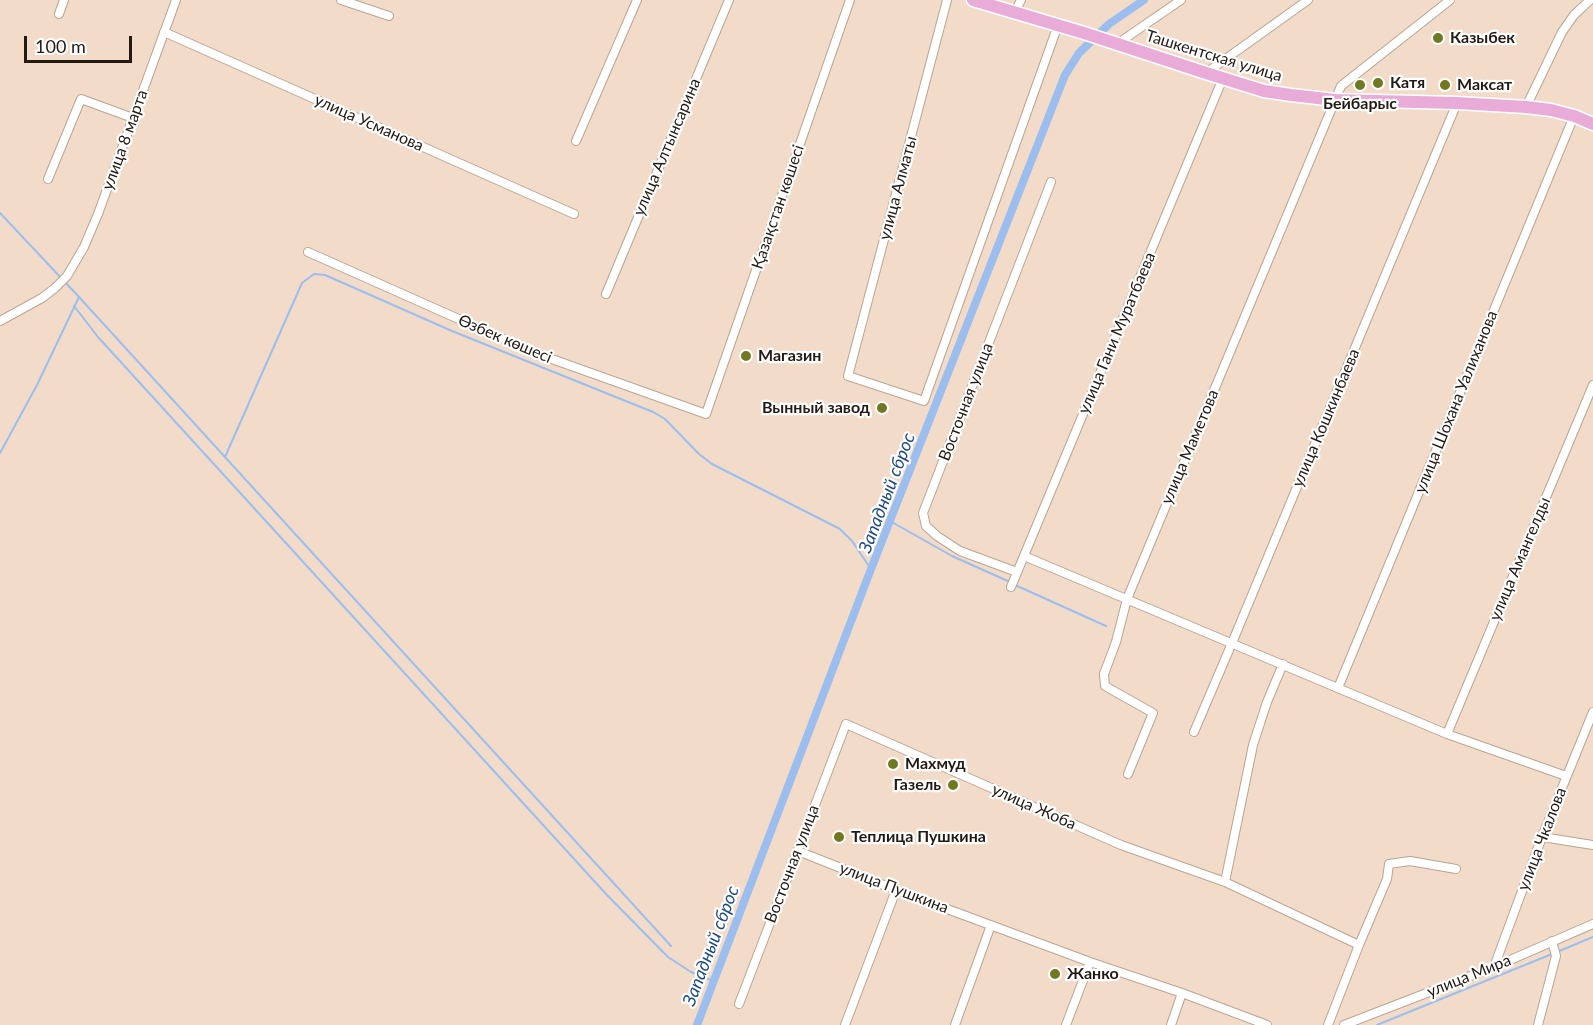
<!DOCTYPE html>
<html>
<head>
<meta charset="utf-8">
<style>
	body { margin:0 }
	#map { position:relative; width:1593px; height:1025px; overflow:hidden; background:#f2dcc9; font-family:Lato,sans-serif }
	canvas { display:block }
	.scale { position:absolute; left:24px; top:36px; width:108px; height:27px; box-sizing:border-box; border:3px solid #221a13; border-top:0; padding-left:8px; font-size:18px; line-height:21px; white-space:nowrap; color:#221a13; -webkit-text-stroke:4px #fff; paint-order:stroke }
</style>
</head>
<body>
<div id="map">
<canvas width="1593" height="1025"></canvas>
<div class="scale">100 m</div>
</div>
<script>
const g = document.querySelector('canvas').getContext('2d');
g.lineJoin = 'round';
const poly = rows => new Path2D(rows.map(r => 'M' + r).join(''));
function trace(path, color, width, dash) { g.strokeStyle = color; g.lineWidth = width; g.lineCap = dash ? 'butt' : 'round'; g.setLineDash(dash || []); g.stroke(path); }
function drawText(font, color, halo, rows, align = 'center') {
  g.font = font + ' Lato,sans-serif'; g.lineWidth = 4.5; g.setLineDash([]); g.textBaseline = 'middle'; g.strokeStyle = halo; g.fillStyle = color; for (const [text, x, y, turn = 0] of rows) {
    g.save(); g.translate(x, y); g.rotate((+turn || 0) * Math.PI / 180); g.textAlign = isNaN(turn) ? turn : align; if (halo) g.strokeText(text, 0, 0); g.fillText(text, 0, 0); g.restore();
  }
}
trace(poly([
	[0,213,79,297,671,946],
	[74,306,98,337,606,894,668,957,691,972,713,981],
	[0,453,37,385,79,297],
	[225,457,302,283,314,274,325,275,452,331,653,412,665,419,699,454,712,464,840,529,852,541,871,569],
	[890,521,952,556,1010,582],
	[1015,585,1106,626],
	[1557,952,1593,937],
	[1377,1025,1552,954]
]), '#9bbeee', 2);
trace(poly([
	[697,1025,871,569,1065,75,1079,53,1109,24,1144,0]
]), '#9bbeee', 8);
const street = poly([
	[341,0,389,16],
	[947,0,848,376,924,401,1058,25],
	[1015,12,1021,0],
	[59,14,64,0],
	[164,32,574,214],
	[1117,44,1181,0],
	[1206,73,1308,0],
	[1526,107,1562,32,1574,15,1590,0],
	[576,141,637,0],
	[48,179,81,99,133,118],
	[308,252,535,353,706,414,850,0],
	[606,294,729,0],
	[0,321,42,298,55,288,67,276,84,247,98,214,176,0],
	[1024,556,1447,734,1566,776],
	[1017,572,960,551,937,536,926,526,923,513,1051,182],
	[1011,587,1223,78],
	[1338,688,1574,116],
	[1194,732,1232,643,1457,103],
	[1447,734,1593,385],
	[1128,774,1153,713,1105,686,1104,674,1116,642,1127,599,1341,86,1450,0],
	[1542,837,1593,845],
	[798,851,896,890,1090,962,1182,993,1267,1025],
	[1225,882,1253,745,1267,702,1283,664],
	[1359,945,1387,879,1389,864,1410,861,1456,869],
	[1494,967,1542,837,1593,712],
	[739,1004,846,724,1121,845,1225,882,1359,945,1328,1025],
	[845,1025,896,890],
	[955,1025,991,925],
	[1066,1025,1090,962],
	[1171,1025,1182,993],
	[1344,1025,1494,967,1593,924],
	[1538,1025,1556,956,1552,941]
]);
const primary = poly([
	[973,0,1084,33,1206,73,1264,91,1291,95,1335,100,1457,103,1526,107,1551,110,1574,116,1593,124]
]);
trace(street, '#b9a592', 10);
trace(primary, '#fff', 15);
trace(street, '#fff', 8);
trace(primary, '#e9acd9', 12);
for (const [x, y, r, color] of [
	[1438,38,6,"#727821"],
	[1378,83,6,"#727821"],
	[1360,85,6,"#727821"],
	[1445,85,6,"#727821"],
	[746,356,6,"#727821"],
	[882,408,6,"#727821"],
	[893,764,6,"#727821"],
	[953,785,6,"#727821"],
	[839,837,6,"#727821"],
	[1055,974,6,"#727821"]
]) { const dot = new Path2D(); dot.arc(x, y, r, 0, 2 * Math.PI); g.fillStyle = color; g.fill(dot); trace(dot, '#fff', 2); }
drawText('bold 16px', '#221a13', '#fff', [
	["Казыбек",1450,38],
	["Катя",1390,83],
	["Максат",1457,85],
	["Бейбарыс",1360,104,"center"],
	["Магазин",758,356],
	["Вынный завод",870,408,"right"],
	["Махмуд",905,764],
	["Газель",941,785,"right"],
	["Теплица Пушкина",851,837],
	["Жанко",1067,974]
], 'left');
drawText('16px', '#221a13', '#fff', [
	["Ташкентская улица",1214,56,17],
	["улица Усманова",369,123,24],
	["улица 8 марта",125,140,-70],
	["улица Алтынсарина",667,147,-67],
	["улица Алматы",898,188,-75],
	["Қазақстан көшесі",778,207,-71],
	["улица Гани Муратбаева",1117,333,-67],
	["Өзбек көшесі",505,339,23],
	["Восточная улица",966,402,-69],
	["улица Шохана Уалиханова",1456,402,-68],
	["улица Кошкинбаева",1326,418,-67],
	["улица Маметова",1190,447,-67],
	["улица Амангелды",1520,559,-67],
	["улица Жоба",1034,807,24],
	["улица Чкалова",1542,839,-69],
	["Восточная улица",792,864,-69],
	["улица Пушкина",894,888,21],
	["улица Мира",1469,976,-22]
]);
drawText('italic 18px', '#1c4983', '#fff', [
	["Западный сброс",887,493,-69],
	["Западный сброс",711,946,-69]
]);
</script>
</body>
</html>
